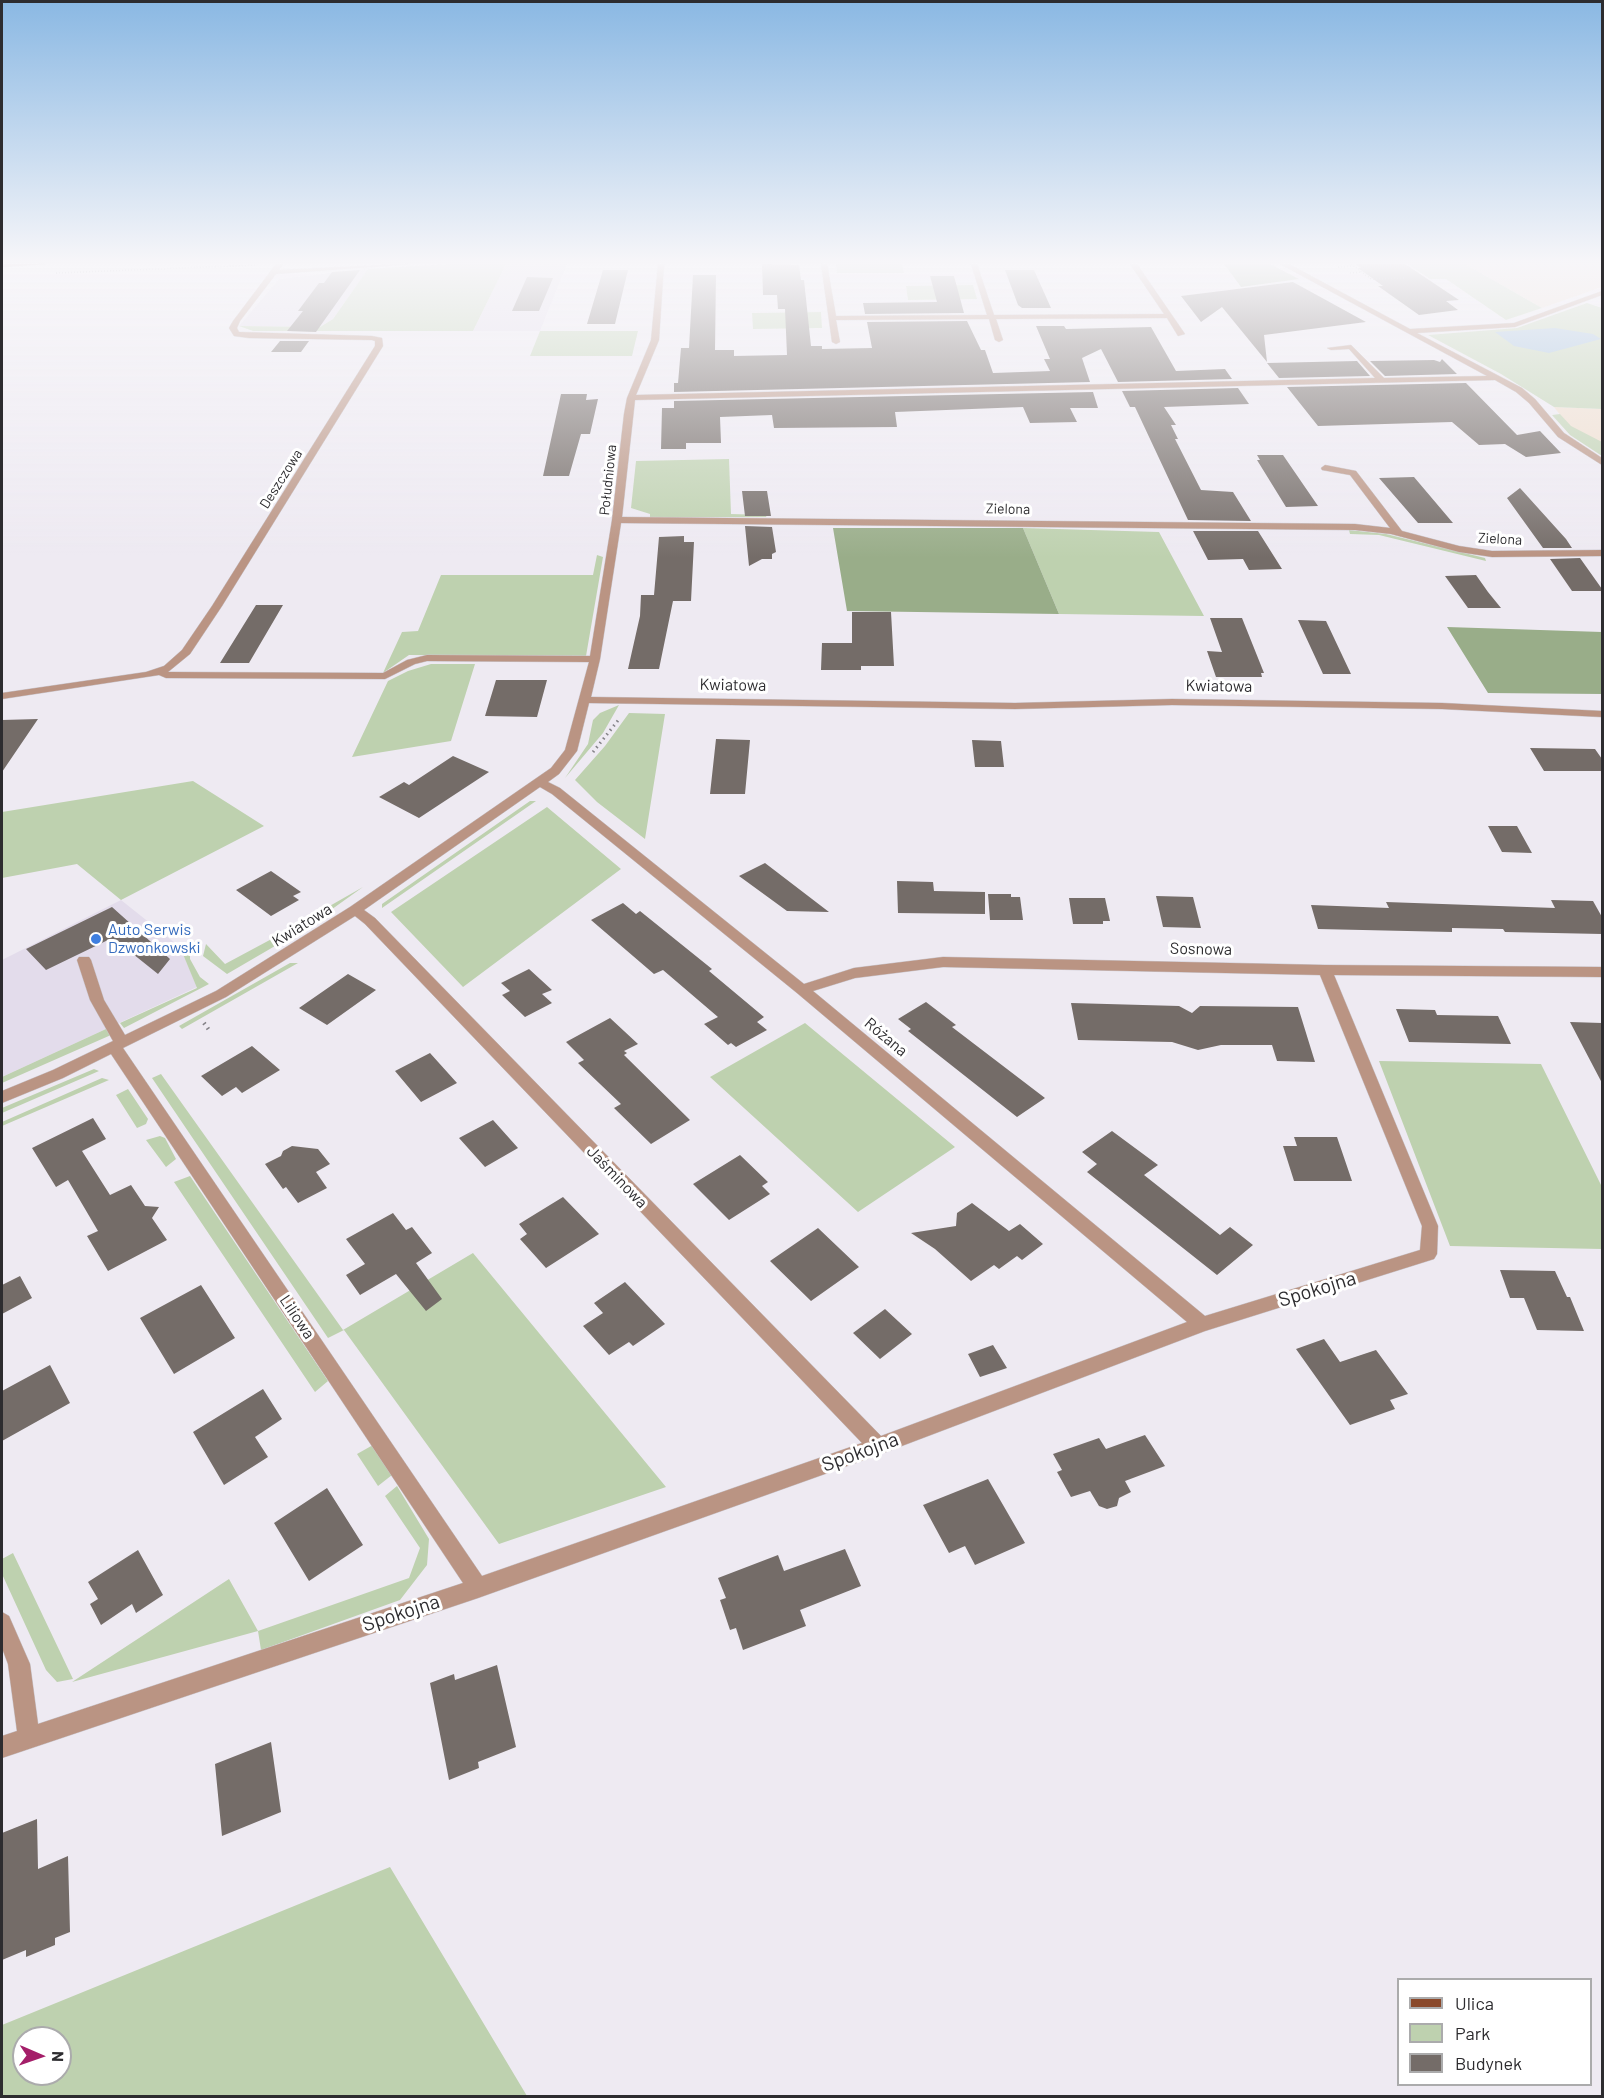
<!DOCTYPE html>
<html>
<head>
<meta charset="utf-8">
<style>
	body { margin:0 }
	#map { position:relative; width:1604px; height:2098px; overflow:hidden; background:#eeeaf2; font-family:Barlow,sans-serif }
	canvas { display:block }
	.frame { position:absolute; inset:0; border:3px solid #2d2c2f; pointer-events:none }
	.legend { position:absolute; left:1397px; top:1978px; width:195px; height:108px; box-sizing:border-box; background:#fff; border:2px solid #ababac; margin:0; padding:8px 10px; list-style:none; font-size:18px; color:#2d2c2f }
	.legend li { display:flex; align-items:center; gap:12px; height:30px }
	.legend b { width:30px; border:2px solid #ababac }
	.north { position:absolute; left:12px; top:2026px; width:60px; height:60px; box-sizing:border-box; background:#fff; border:2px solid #ababac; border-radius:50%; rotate:92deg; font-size:16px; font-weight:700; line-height:24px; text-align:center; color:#2d2c2f }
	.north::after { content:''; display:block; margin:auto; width:21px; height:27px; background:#a41e69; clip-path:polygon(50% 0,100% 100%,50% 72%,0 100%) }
</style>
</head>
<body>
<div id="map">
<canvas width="1604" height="2098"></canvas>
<div class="frame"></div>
<ul class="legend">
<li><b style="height:8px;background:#8a492b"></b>Ulica</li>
<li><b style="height:16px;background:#bed1af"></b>Park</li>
<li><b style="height:16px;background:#746c68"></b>Budynek</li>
</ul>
<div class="north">N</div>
</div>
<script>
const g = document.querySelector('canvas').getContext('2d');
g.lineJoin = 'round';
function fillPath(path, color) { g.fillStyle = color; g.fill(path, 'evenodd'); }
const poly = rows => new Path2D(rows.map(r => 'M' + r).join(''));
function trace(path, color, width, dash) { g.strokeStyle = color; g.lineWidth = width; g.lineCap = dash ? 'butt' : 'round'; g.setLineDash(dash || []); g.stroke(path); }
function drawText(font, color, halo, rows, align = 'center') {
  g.font = font + ' Barlow,sans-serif'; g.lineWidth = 6; g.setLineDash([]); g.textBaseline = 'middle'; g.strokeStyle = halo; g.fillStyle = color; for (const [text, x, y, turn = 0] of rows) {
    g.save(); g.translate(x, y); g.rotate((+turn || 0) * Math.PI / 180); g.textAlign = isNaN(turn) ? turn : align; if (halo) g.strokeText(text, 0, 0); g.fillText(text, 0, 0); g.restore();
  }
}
fillPath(poly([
	[506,264,567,264,540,331,473,331],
	[368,269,333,319,320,327,239,326,279,279],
	[121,900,180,947,197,987,2,1077,2,960]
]), '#e3dceb');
fillPath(poly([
	[1465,264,1602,264,1602,287,1542,308],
	[1554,407,1602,409,1602,450,1575,434]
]), '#f0decd');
fillPath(poly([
	[450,264,506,264,473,331,253,331,239,326,320,327,333,319,368,269],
	[836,264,902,264,904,273,837,273],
	[1408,264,1465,264,1542,308,1506,320,1446,279,1430,279],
	[973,285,977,299,908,300,906,286],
	[1587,303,1602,308,1602,409,1554,407,1501,374,1428,335,1517,328],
	[821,312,822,328,753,329,752,313],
	[540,331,638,331,632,356,530,356],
	[1560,414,1571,426,1602,442,1602,456,1570,435,1552,415],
	[729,459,731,514,767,515,766,517,650,517,650,514,631,508,636,461],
	[1023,528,1159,532,1204,616,1059,614],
	[1349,530,1386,534,1485,558,1486,561,1379,535,1350,534],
	[597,555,603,557,586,656,409,655,383,673,402,632,418,631,441,575,593,575],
	[431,664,475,664,451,741,352,757,388,681,408,671],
	[619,705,603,733,565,778,588,744,593,720,600,713],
	[629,713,665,714,645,839,597,802,575,780,605,746],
	[193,781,264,826,121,900,77,864,2,878,2,812],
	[530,801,536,801,382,908,382,904],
	[547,807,621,869,463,987,391,912],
	[363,887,307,927,298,924],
	[294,927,299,930,299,932,227,974,203,956,206,944,225,964],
	[180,947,190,947,190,959,200,977,209,984,124,1028,120,1023,197,988],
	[290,963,298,963,182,1029,179,1026],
	[805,1023,955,1147,858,1212,710,1077],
	[106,1029,111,1035,2,1083,2,1077],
	[1379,1061,1541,1064,1602,1187,1602,1249,1450,1246],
	[94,1069,99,1071,2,1113,2,1108],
	[161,1074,343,1330,473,1253,666,1487,499,1544,344,1330,328,1338,152,1078],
	[102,1078,109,1080,2,1126,2,1122],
	[128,1089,148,1119,146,1124,137,1128,116,1095],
	[160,1136,165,1138,176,1159,166,1167,146,1140],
	[190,1176,328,1381,315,1392,174,1182],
	[373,1445,392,1475,378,1486,357,1454],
	[397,1486,429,1539,427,1565,400,1600,261,1650,258,1631,72,1682,229,1579,258,1631,409,1578,420,1548,385,1496],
	[13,1553,73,1679,57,1682,46,1670,2,1574,2,1559],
	[390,1867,527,2096,2,2096,2,2025],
	[24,2038,60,2038,60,2074,24,2074]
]), '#bed1af');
fillPath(poly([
	[1224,264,1270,264,1299,279,1241,287],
	[833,528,1023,528,1059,614,847,611],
	[1447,627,1602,632,1602,694,1488,693]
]), '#99ad89');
fillPath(poly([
	[1555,328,1593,334,1601,339,1549,353,1514,346,1495,332]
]), '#9dbedc');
fillPath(poly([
	[762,264,799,265,801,280,804,280,811,346,822,346,822,349,872,348,867,322,967,321,981,350,985,350,993,373,1050,371,1044,359,1050,359,1036,326,1064,326,1066,329,1151,327,1176,371,1225,369,1232,379,1118,382,1101,349,1082,358,1090,382,674,392,674,383,678,383,681,348,689,348,693,275,716,275,715,350,734,350,734,356,787,355,785,309,778,309,777,295,763,295],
	[1356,264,1405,264,1459,300,1446,301,1458,310,1419,315,1378,286,1383,286,1358,268,1361,268],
	[360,270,316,332,287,331,303,311,298,311,319,283,324,283,332,272],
	[603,270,628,270,615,324,587,324],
	[1005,270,1034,270,1051,308,1022,308,1018,305],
	[930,276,954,276,964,313,865,314,863,303,937,302],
	[527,277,553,278,539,311,512,311],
	[1293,282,1366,322,1264,335,1267,362,1222,307,1201,322,1181,296],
	[280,341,309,341,301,352,271,352],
	[1442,359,1457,374,1385,376,1370,361,1434,360,1440,362],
	[1357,361,1370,376,1279,378,1267,363],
	[1466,383,1517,435,1540,431,1561,453,1526,457,1505,444,1479,445,1452,422,1318,426,1287,387],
	[1238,388,1249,404,1164,407,1176,425,1171,425,1178,439,1175,439,1201,490,1233,492,1251,521,1188,520,1135,407,1130,407,1122,391],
	[1093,392,1098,408,1070,408,1077,422,1030,423,1023,407,895,412,897,427,774,428,772,415,720,417,721,443,686,443,686,449,661,449,662,408,674,408,674,401],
	[561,394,587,394,586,400,598,399,590,434,581,434,569,476,543,476],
	[1257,455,1283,455,1318,506,1286,507,1257,460,1260,460],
	[1414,477,1453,523,1418,523,1379,478],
	[1520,488,1566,539,1572,548,1543,548,1507,498],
	[742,491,767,491,771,516,745,516],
	[745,526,772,527,776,552,772,554,772,559,762,559,749,566],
	[1193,531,1258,531,1282,569,1249,570,1243,559,1208,560],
	[684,536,684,542,694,542,691,601,673,601,659,669,628,669,640,616,641,595,654,595,659,537],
	[1580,558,1602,589,1602,591,1572,591,1550,559],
	[1476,575,1488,592,1501,608,1468,608,1445,576],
	[256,605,283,605,249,663,220,663],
	[852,612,891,612,894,666,861,666,861,670,821,670,822,643,852,643],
	[1210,618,1242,618,1264,673,1261,673,1262,677,1216,677,1207,651,1222,652],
	[1298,620,1326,621,1351,674,1323,674],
	[496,680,547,680,537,717,485,716],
	[38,719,2,772,2,720],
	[716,739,750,740,745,794,710,794],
	[972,740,1001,741,1004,767,975,767],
	[1530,748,1595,749,1602,759,1602,771,1544,771],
	[453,756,489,772,419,818,379,797,404,782,409,785],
	[1488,826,1517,826,1532,853,1502,852],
	[765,863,829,912,787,911,739,876],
	[271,871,301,892,293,896,299,900,271,916,236,890],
	[897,881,933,882,934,891,985,892,985,914,898,913],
	[988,894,1011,894,1011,897,1020,897,1023,920,990,920],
	[1156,896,1193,897,1201,928,1163,927],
	[1069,898,1105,898,1110,921,1103,921,1103,924,1073,924],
	[1551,900,1593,901,1602,917,1602,934,1505,932,1503,929,1452,928,1452,932,1318,929,1311,905,1389,908,1386,902,1555,908],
	[623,903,636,914,640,911,712,969,709,971,764,1017,757,1022,767,1030,736,1047,731,1043,728,1045,704,1024,718,1017,663,970,654,974,591,920],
	[112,907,170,959,158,974,118,942,113,945,108,940,46,970,26,949],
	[529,969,552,990,542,994,552,1003,525,1017,502,995,510,991,501,983],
	[348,974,376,990,327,1025,299,1008],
	[926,1002,956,1025,952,1027,1045,1098,1017,1117,908,1031,911,1029,898,1019],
	[1071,1003,1179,1006,1192,1013,1200,1006,1298,1007,1315,1062,1277,1061,1272,1045,1221,1045,1198,1050,1172,1042,1078,1040],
	[1396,1009,1435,1010,1437,1015,1498,1016,1511,1044,1409,1042],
	[610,1018,638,1044,624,1051,627,1053,624,1055,690,1120,651,1144,614,1108,621,1104,578,1063,584,1060,566,1042],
	[1570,1022,1602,1023,1602,1083],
	[252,1046,280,1070,242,1093,236,1087,222,1096,201,1076],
	[430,1053,457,1083,421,1102,395,1071],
	[93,1118,106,1139,82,1151,110,1195,131,1185,145,1206,159,1207,152,1218,167,1240,108,1271,87,1236,98,1231,68,1180,56,1187,32,1148],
	[493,1120,518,1148,485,1167,459,1138],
	[1112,1131,1158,1165,1144,1175,1220,1235,1230,1227,1253,1245,1217,1275,1087,1172,1097,1164,1082,1152],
	[1294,1137,1337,1137,1352,1181,1294,1181,1283,1146,1297,1146],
	[292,1146,318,1149,330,1164,316,1172,327,1188,298,1203,286,1187,283,1189,265,1164,281,1156,283,1151],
	[740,1155,768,1182,762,1186,770,1194,729,1220,693,1184],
	[563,1197,599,1234,546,1268,520,1239,527,1234,519,1224],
	[972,1203,1009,1231,1020,1224,1043,1244,1022,1260,1017,1256,999,1269,994,1265,971,1281,935,1249,911,1233,956,1226,957,1213],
	[393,1213,406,1230,412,1227,432,1253,416,1263,442,1299,426,1311,396,1274,360,1295,346,1275,365,1264,346,1239],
	[818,1228,859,1267,811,1301,770,1261],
	[1500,1270,1555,1271,1567,1297,1570,1297,1584,1331,1537,1330,1524,1298,1510,1298],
	[20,1276,32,1298,2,1314,2,1285],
	[625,1282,665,1324,633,1346,629,1342,609,1355,583,1326,603,1313,594,1303],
	[201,1285,235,1338,174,1374,140,1318],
	[885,1309,912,1334,880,1359,853,1333],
	[1324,1339,1340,1362,1376,1350,1408,1394,1390,1400,1395,1409,1350,1425,1296,1349],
	[993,1345,1007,1368,980,1377,968,1354],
	[50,1365,70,1403,2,1441,2,1391],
	[263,1389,282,1419,255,1437,268,1457,224,1485,193,1432],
	[1145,1435,1165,1466,1125,1481,1131,1492,1119,1498,1117,1506,1107,1509,1099,1506,1090,1491,1071,1497,1057,1472,1062,1470,1053,1454,1099,1438,1106,1449],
	[988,1479,1025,1543,975,1565,965,1546,949,1553,923,1505],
	[327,1488,363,1545,309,1581,274,1523],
	[845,1549,861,1586,800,1610,806,1626,743,1650,736,1628,730,1630,720,1600,726,1598,718,1578,778,1555,784,1571],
	[138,1550,163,1595,136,1613,132,1604,101,1625,90,1604,98,1599,88,1582],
	[497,1665,516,1747,478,1762,479,1768,449,1780,430,1683,454,1674,455,1680],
	[271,1742,281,1812,222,1836,215,1764],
	[37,1819,38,1869,68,1856,70,1932,55,1938,55,1945,26,1957,26,1950,2,1960,2,1833]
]), '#746c68');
const minor = poly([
	[276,264,283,264,279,270,408,264,276,274,240,321,237,328,239,332,372,336,382,338,383,346,222,606,190,654,168,672,383,673,407,660,427,655,590,656,612,520,624,414,627,398,651,340,658,264,664,264,659,340,636,395,1375,378,1349,349,1331,350,1327,348,1351,345,1384,378,1487,376,1280,264,1289,264,1410,329,1514,323,1602,291,1602,295,1515,327,1417,333,1522,388,1535,399,1564,433,1602,458,1602,465,1558,437,1529,403,1516,392,1495,380,635,400,622,517,1355,524,1390,528,1350,475,1322,470,1321,468,1325,465,1356,471,1402,531,1459,546,1492,551,1602,550,1602,556,1492,557,1459,552,1391,534,1355,530,621,523,600,659,591,697,1015,703,1172,699,1442,703,1602,711,1602,717,1442,709,1172,705,1015,709,589,703,577,751,559,774,548,782,560,788,804,984,854,968,943,957,1325,965,1602,967,1602,977,1334,975,1438,1226,1437,1254,1434,1259,1205,1331,878,1455,478,1598,2,1758,2,1736,17,1731,8,1664,2,1648,2,1612,9,1616,30,1664,38,1724,463,1583,111,1054,63,1078,2,1103,2,1091,53,1070,113,1041,90,1000,77,960,79,957,89,957,91,960,104,1000,125,1035,216,991,350,907,551,768,565,750,589,662,427,661,415,664,385,679,166,678,159,675,2,699,2,693,146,672,164,666,182,650,212,606,375,346,375,341,372,340,249,338,234,336,229,328,233,321,276,264],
	[540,787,552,794,797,993,1187,1322,881,1436,375,918,364,910,540,787],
	[355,916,365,924,862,1443,482,1576,123,1048,226,997,355,916],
	[943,967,1320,975,1422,1226,1420,1250,1205,1316,813,991,855,978,943,967],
	[821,264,827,264,836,316,987,315,971,264,977,264,994,315,1164,314,1130,264,1137,264,1185,334,1178,336,1167,318,996,319,1003,340,999,342,995,340,989,319,836,320,840,342,836,344,832,342,821,264]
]);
const major = poly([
	[2,264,45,264,2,267,2,264]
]);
trace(minor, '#cbc8cf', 1);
trace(major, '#cbc8cf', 1);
trace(poly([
	[1351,264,1371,279,1406,278],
	[1338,267,1352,266],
	[56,273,256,265],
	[1350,273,1361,272]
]), '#848287', 1.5, [1, 2]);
trace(poly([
	[593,752,620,718]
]), '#848287', 3, [1.5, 4]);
trace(poly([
	[204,1023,209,1030]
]), '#848287', 4, [1.5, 4.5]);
fillPath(minor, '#ba9483');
fillPath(major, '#8a492b');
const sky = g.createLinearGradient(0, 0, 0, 558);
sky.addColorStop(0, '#8ab8e3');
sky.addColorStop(0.47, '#f7f6f9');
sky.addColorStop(1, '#f7f6f900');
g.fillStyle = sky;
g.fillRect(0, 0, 1604, 558);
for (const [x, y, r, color] of [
	[96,939,6,"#3f7fe0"]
]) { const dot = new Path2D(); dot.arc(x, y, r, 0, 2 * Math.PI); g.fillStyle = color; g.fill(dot); trace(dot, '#fff', 2); }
drawText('14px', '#2d2c2f', '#fff', [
	["Deszczowa",281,479,-58],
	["Południowa",608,480,-84],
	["Zielona",1008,509,1],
	["Zielona",1500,539,3]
]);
drawText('16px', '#2d2c2f', '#fff', [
	["Kwiatowa",733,685,1],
	["Kwiatowa",1219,686,1],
	["Kwiatowa",302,925,-32],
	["Sosnowa",1201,949,1],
	["Różana",886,1037,40],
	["Jaśminowa",617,1177,46],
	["Liliowa",297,1317,56]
]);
drawText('16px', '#366cbe', '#fff', [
	["Auto Serwis",108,930],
	["Dzwonkowski",108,948]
], 'left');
drawText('20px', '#2d2c2f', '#fff', [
	["Spokojna",1317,1289,-17],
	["Spokojna",860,1452,-20],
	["Spokojna",401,1613,-18]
]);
</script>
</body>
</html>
